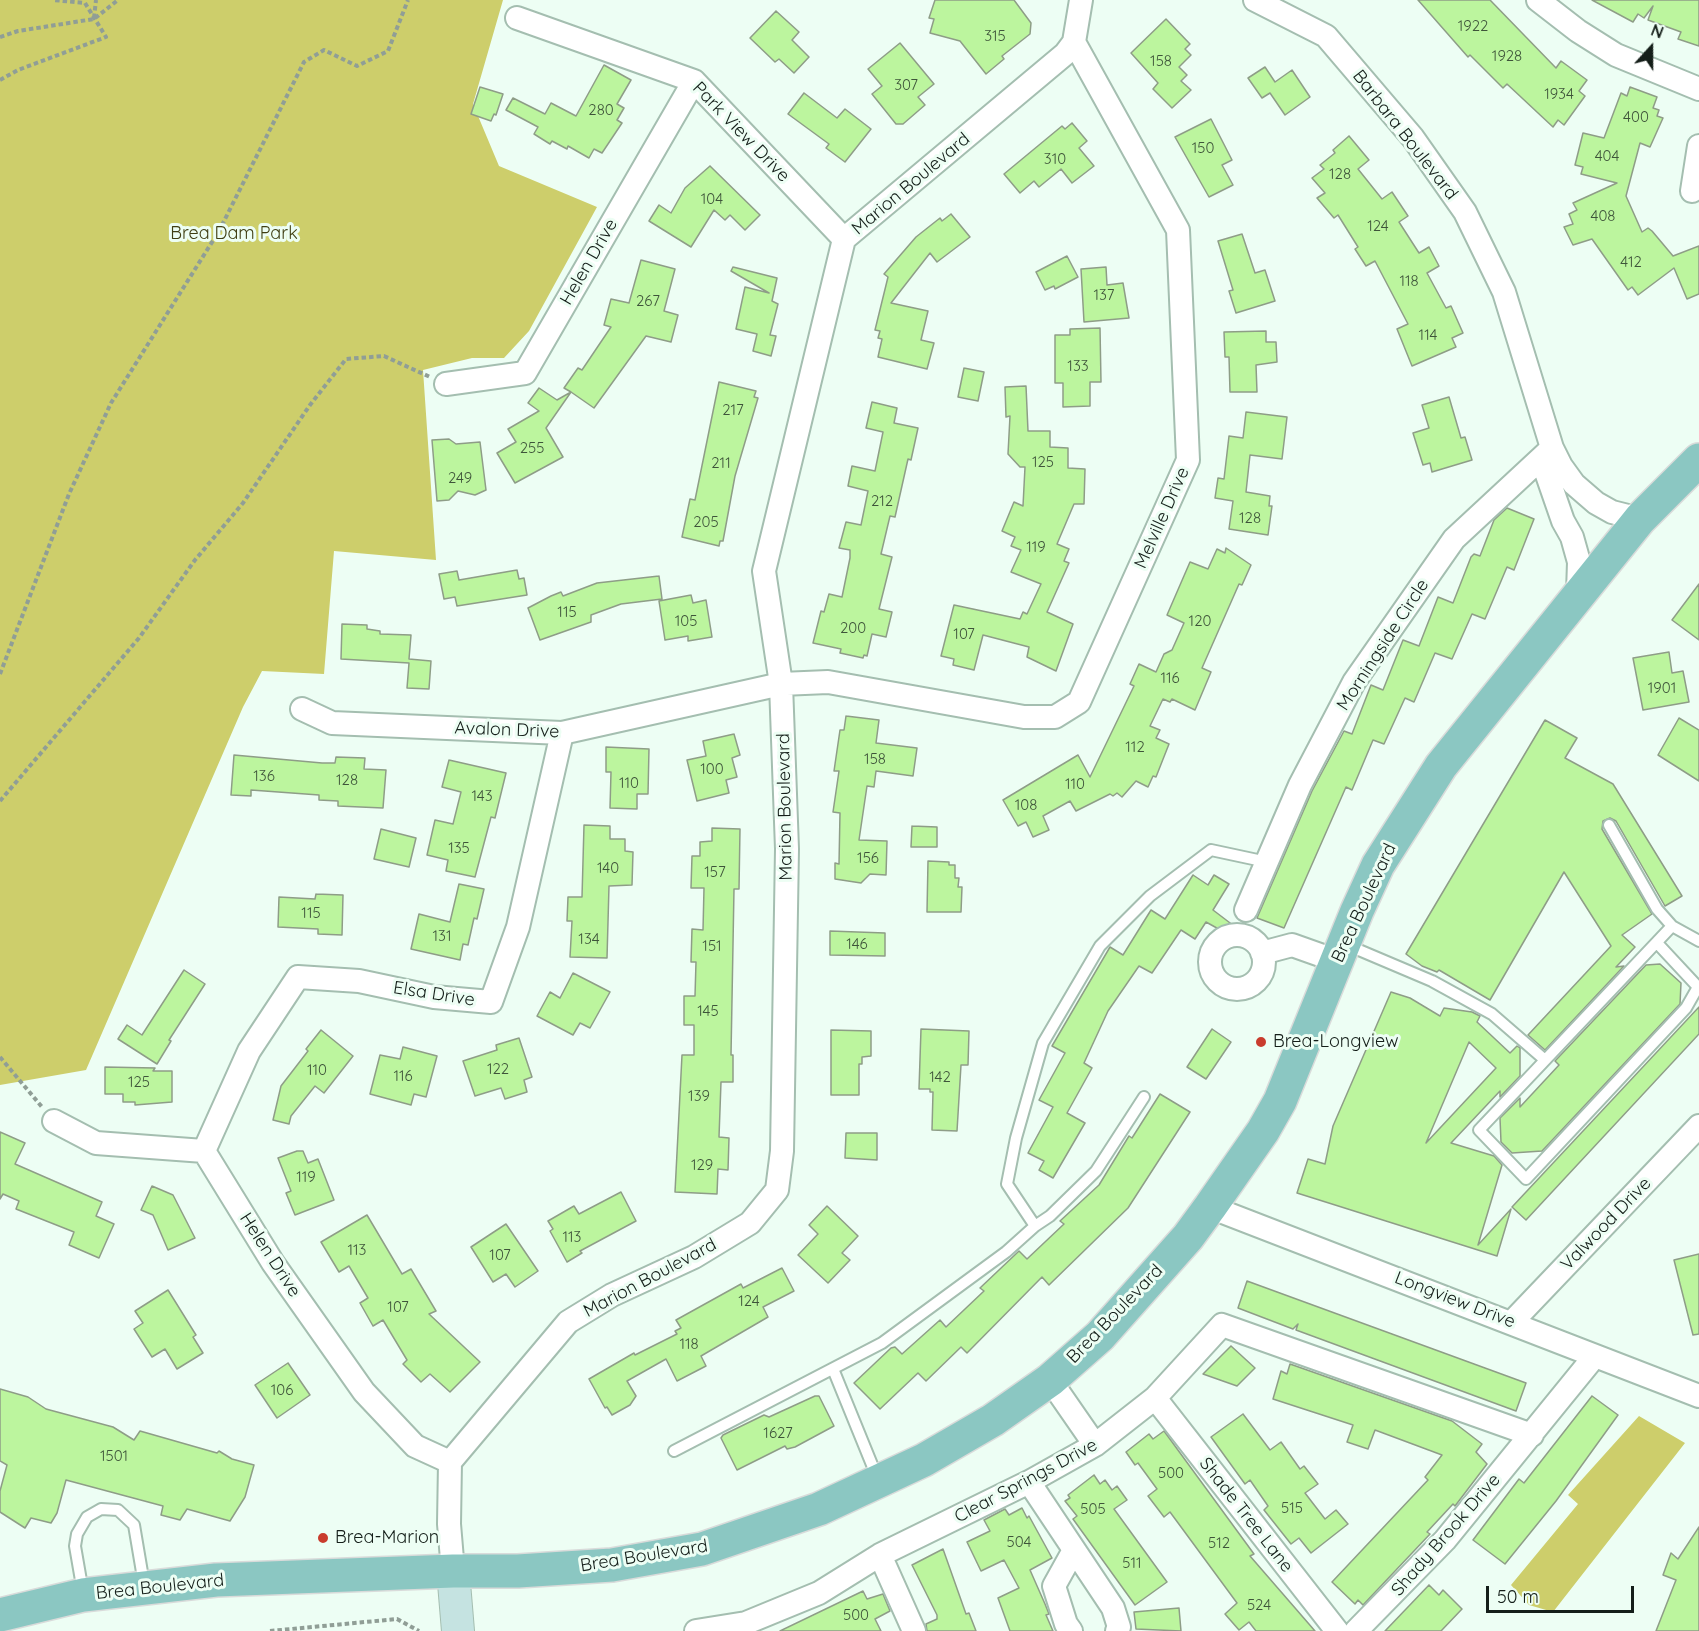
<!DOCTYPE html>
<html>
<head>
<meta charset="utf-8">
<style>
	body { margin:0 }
	#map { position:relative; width:1699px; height:1631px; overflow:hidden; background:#edfef4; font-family:Quicksand,sans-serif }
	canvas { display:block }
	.north { position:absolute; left:1621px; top:18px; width:60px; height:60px; -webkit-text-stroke:4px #edfef4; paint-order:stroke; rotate:21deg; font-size:16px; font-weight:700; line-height:24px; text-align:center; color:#141e19 }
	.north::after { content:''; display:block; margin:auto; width:21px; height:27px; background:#141e19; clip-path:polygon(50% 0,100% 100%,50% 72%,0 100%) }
	.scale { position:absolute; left:1486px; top:1586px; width:148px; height:27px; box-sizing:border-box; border:3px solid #141e19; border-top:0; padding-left:8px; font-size:18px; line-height:21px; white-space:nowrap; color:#141e19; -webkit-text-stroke:4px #edfef4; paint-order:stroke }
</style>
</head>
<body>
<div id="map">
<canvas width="1699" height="1631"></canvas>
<div class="north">N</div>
<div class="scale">50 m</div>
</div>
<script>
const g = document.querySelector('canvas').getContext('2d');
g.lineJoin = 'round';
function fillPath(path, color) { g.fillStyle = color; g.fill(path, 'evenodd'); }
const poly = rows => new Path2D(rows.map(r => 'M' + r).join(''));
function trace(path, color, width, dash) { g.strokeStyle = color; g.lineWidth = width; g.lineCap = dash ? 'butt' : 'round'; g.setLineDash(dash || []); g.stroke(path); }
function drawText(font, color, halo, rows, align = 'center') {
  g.font = font + ' Quicksand,sans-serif'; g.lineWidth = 6; g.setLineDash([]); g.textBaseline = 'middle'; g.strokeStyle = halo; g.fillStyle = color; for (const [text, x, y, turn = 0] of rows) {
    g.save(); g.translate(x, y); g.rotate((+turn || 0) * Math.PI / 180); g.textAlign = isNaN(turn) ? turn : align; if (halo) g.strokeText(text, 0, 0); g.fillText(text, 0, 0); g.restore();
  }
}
fillPath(poly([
	[0,0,503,0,473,104,499,166,597,207,529,331,504,358,472,358,423,370,436,560,334,551,324,674,262,671,243,707,86,1070,0,1085],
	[1639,1416,1685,1443,1553,1612,1529,1605,1511,1585,1578,1504,1568,1495]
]), '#cdce6b');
const building = poly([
	[935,0,1014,0,1031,23,1030,34,1002,56,1004,59,986,74,960,41,930,33,934,19,929,18,935,0],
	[1418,0,1490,0,1556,68,1561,61,1587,80,1579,91,1585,96,1564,125,1558,120,1553,127,1507,84,1503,88,1470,55,1468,57,1418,0],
	[1592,0,1699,0,1699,46,1678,39,1681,32,1648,20,1653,6,1644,18,1638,14,1633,22,1592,0],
	[776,11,799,32,792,40,809,57,794,73,779,59,775,62,750,38,776,11],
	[1166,19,1190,44,1185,49,1191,55,1179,67,1187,75,1181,81,1191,90,1172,108,1153,89,1158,83,1131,53,1166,19],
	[900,43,934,84,918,97,925,105,903,124,896,124,872,94,882,86,868,69,900,43],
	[604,65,631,80,617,104,624,108,617,120,622,123,602,153,594,149,589,158,568,146,567,149,552,141,550,144,534,134,538,127,506,110,513,98,545,114,551,103,576,116,604,65],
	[1265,67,1275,82,1292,70,1310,97,1285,115,1270,93,1262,98,1248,78,1265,67],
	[480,87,503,94,496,115,494,114,491,121,471,114,480,87],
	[1630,87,1657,97,1653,108,1659,110,1657,116,1663,118,1650,147,1640,143,1626,196,1642,232,1648,228,1652,231,1673,256,1699,246,1699,294,1687,299,1674,268,1638,295,1632,287,1628,290,1592,239,1573,245,1564,227,1573,224,1569,214,1577,210,1573,203,1617,183,1581,174,1583,167,1575,165,1583,133,1604,138,1621,93,1627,96,1630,87],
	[804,93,837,118,845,109,871,129,845,162,826,148,829,144,788,114,804,93],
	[1211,119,1232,160,1222,165,1233,185,1209,197,1175,137,1211,119],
	[1072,123,1087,141,1079,148,1094,166,1072,183,1061,169,1039,187,1034,181,1020,193,1004,174,1062,126,1065,129,1072,123],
	[1349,136,1369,160,1358,169,1382,199,1392,192,1408,216,1399,222,1419,253,1429,247,1439,266,1427,273,1446,308,1451,306,1463,333,1452,338,1456,347,1412,366,1397,329,1408,324,1375,261,1366,266,1355,249,1358,247,1338,215,1334,218,1317,198,1325,193,1312,178,1324,169,1320,165,1335,153,1333,150,1349,136],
	[710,166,760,215,745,230,730,215,725,220,714,210,691,247,649,221,659,205,671,213,685,188,710,166],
	[951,214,970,237,937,262,930,253,891,303,928,311,921,340,934,343,927,369,878,357,882,339,878,338,880,331,875,330,888,277,884,274,916,237,940,218,942,221,951,214],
	[1242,234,1255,273,1265,270,1275,301,1236,313,1229,291,1233,290,1218,241,1242,234],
	[1067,256,1078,277,1055,289,1054,286,1045,290,1036,272,1067,256],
	[641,260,675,269,664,311,678,315,671,342,646,336,594,408,571,392,546,428,563,457,515,483,497,453,516,442,508,429,539,411,528,403,539,388,557,400,571,392,564,388,578,368,582,370,611,327,604,325,611,299,629,303,641,260],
	[733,267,777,278,772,301,778,304,770,335,776,336,771,356,753,351,757,334,736,329,745,287,769,293,731,271,733,267],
	[1106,267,1107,285,1123,283,1129,318,1084,322,1081,269,1106,267],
	[1100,328,1101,382,1090,382,1090,406,1063,407,1063,383,1055,383,1055,335,1070,335,1070,329,1100,328],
	[1266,331,1266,342,1276,342,1277,362,1256,365,1257,392,1230,392,1229,357,1225,357,1224,332,1266,331],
	[964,368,984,372,978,401,958,397,964,368],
	[719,382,756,391,754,397,758,398,735,476,723,541,720,541,719,546,682,537,690,499,695,500,719,382],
	[1026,386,1028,431,1050,431,1050,447,1068,448,1068,468,1085,469,1084,504,1074,504,1057,544,1069,549,1064,561,1069,563,1047,612,1073,624,1056,671,1027,657,1029,647,983,635,974,670,953,665,954,659,941,656,954,605,1020,619,1023,612,1027,614,1041,584,1011,572,1021,550,1011,546,1015,537,1002,531,1014,502,1023,506,1025,467,1020,467,1008,454,1010,416,1006,417,1005,387,1026,386],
	[1449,397,1461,438,1465,437,1472,460,1432,472,1430,463,1423,465,1413,433,1429,428,1422,405,1449,397],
	[872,402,897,408,894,423,918,428,911,460,908,459,895,517,890,516,881,554,892,557,879,609,892,612,886,637,872,634,867,656,864,655,863,658,840,653,841,649,813,643,821,611,824,612,829,594,842,597,850,558,850,550,839,548,846,522,861,525,868,491,848,486,852,466,875,471,883,432,866,428,872,402],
	[1246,412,1287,417,1282,459,1250,455,1246,492,1270,496,1269,506,1272,506,1268,535,1229,529,1233,501,1215,498,1218,478,1224,479,1229,436,1243,438,1246,412],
	[449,439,456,444,480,442,486,490,475,495,458,491,449,500,437,501,432,440,449,439],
	[1507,508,1534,519,1514,570,1507,567,1485,619,1472,614,1452,659,1435,653,1414,702,1405,698,1384,744,1373,740,1352,790,1346,787,1284,928,1257,918,1312,791,1344,731,1352,734,1371,685,1383,690,1403,640,1419,646,1438,597,1453,603,1471,557,1474,554,1480,556,1494,520,1507,508],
	[1226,548,1251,565,1242,585,1239,584,1202,668,1211,672,1195,710,1172,699,1170,702,1163,699,1150,726,1160,730,1156,738,1169,744,1156,777,1153,776,1148,787,1136,781,1122,797,1117,793,1113,796,1110,794,1076,811,1070,801,1043,816,1049,830,1033,837,1026,822,1018,826,1003,800,1078,755,1090,777,1134,686,1130,684,1139,664,1156,672,1164,654,1172,650,1184,623,1167,615,1190,562,1208,569,1217,549,1225,553,1226,548],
	[517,570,519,579,524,578,527,595,457,606,455,597,444,599,439,574,457,571,459,580,517,570],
	[659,576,662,599,621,604,591,615,591,622,540,640,528,608,551,596,561,592,563,596,597,583,659,576],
	[1699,584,1699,640,1672,620,1699,584],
	[691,595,693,603,706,600,712,637,688,641,688,636,665,640,659,601,691,595],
	[342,624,367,625,367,629,380,631,380,634,411,635,409,659,431,661,429,689,407,688,409,663,341,659,342,624],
	[1669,652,1672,673,1683,671,1689,702,1643,710,1633,658,1669,652],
	[846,716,879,720,876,743,917,748,913,776,876,771,874,787,867,786,859,840,887,841,886,875,870,874,861,883,835,879,835,863,839,864,840,813,833,812,839,771,834,771,840,730,844,730,846,716],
	[1679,718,1699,730,1699,781,1658,755,1679,718],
	[1545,720,1577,738,1565,758,1613,784,1682,896,1665,906,1616,821,1610,818,1603,821,1602,829,1652,914,1622,935,1635,947,1616,967,1624,966,1545,1050,1528,1035,1611,946,1564,872,1490,1000,1439,970,1437,972,1422,966,1406,954,1545,720],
	[734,734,740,755,732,758,737,777,726,780,729,793,697,801,687,760,706,756,703,741,734,734],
	[606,747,649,749,648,794,637,794,637,809,610,808,611,772,606,772,606,747],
	[234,755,322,763,335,763,336,757,365,758,364,769,386,770,383,808,338,806,338,801,319,800,319,795,251,790,251,796,231,795,234,755],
	[449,760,506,773,495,818,491,817,475,877,446,871,448,860,427,855,435,820,453,824,461,792,442,787,449,760],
	[584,825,610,826,610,839,625,839,625,851,633,852,632,885,609,886,607,958,570,957,572,921,567,921,568,897,582,897,584,825],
	[912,826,937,827,937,847,911,847,912,826],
	[712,828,740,829,739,889,734,889,731,1055,733,1055,733,1082,721,1082,719,1137,729,1138,728,1170,718,1169,717,1194,675,1192,682,1055,694,1055,694,1025,684,1025,684,996,695,996,696,962,691,962,692,929,703,930,704,888,691,888,692,856,700,856,700,842,712,841,712,828],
	[381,829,416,838,409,867,374,859,381,829],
	[928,861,949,862,949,865,955,865,955,878,959,878,958,887,962,887,961,912,927,912,928,861],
	[1193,875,1208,885,1214,875,1229,884,1213,910,1238,929,1233,937,1206,922,1195,939,1181,930,1152,973,1139,966,1108,1011,1084,1063,1092,1068,1067,1113,1085,1123,1053,1178,1039,1170,1044,1161,1028,1153,1053,1107,1039,1100,1065,1053,1052,1046,1110,947,1123,955,1151,910,1165,919,1193,875],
	[459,884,484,889,477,919,474,918,468,945,463,944,460,960,411,949,419,914,450,922,459,884],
	[316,894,343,895,342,935,318,934,318,929,278,927,279,897,315,899,316,894],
	[830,931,885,933,885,956,830,955,830,931],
	[1660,964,1681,983,1680,1004,1542,1151,1512,1153,1501,1142,1500,1118,1520,1098,1520,1107,1559,1065,1555,1061,1646,965,1660,964],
	[184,970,205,984,169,1040,171,1041,157,1064,118,1039,127,1025,142,1035,184,970],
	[573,973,610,992,590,1028,580,1023,573,1035,537,1016,550,992,560,998,573,973],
	[1391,992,1410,998,1440,1016,1444,1008,1472,1012,1480,1016,1477,1022,1510,1053,1517,1046,1520,1048,1520,1076,1500,1097,1500,1091,1451,1143,1494,1156,1502,1165,1478,1245,1511,1209,1497,1256,1297,1193,1308,1159,1325,1164,1333,1126,1391,992],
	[1469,1042,1496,1068,1426,1143,1469,1042],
	[1699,1007,1699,1034,1526,1220,1512,1207,1699,1007],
	[921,1029,969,1031,968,1065,961,1065,957,1131,932,1130,933,1092,930,1092,930,1089,919,1089,921,1029],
	[1212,1029,1231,1042,1206,1079,1187,1067,1212,1029],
	[321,1030,353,1056,324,1093,315,1086,291,1116,289,1124,273,1120,281,1086,308,1051,306,1049,321,1030],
	[831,1030,871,1031,871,1056,862,1057,862,1064,859,1064,859,1095,831,1095,831,1030],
	[519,1038,532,1077,524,1080,527,1092,505,1099,501,1088,475,1096,463,1061,497,1050,496,1045,519,1038],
	[403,1047,437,1056,426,1097,414,1094,411,1105,370,1094,380,1055,400,1059,403,1047],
	[105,1067,155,1068,153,1071,172,1071,172,1102,135,1105,135,1102,123,1102,123,1094,105,1094,105,1067],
	[1160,1094,1190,1112,1128,1208,1049,1285,1042,1277,967,1353,961,1347,926,1381,918,1373,880,1409,854,1383,891,1348,895,1347,902,1354,940,1320,946,1327,984,1291,980,1288,1019,1251,1027,1259,1064,1224,1060,1221,1099,1185,1129,1136,1132,1138,1160,1094],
	[0,1132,25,1143,15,1164,102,1202,96,1216,114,1224,99,1258,69,1245,74,1232,16,1209,19,1201,3,1194,0,1199,0,1132],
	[846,1133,877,1133,877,1160,845,1158,846,1133],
	[297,1151,303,1151,308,1163,318,1159,334,1200,295,1215,286,1193,291,1191,278,1158,297,1151],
	[152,1186,173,1195,195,1238,168,1250,153,1215,141,1210,152,1186],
	[621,1192,636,1221,580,1251,582,1253,567,1262,550,1231,553,1229,548,1221,574,1206,579,1214,621,1192],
	[827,1206,858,1236,842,1253,850,1260,828,1283,798,1255,818,1234,809,1225,827,1206],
	[367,1215,402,1274,411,1269,436,1311,429,1314,480,1362,450,1392,430,1374,421,1382,403,1364,407,1360,383,1320,373,1326,360,1303,368,1298,349,1266,339,1272,321,1242,367,1215],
	[506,1224,538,1271,515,1287,506,1274,493,1282,471,1247,506,1224],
	[1699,1254,1699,1334,1693,1335,1674,1260,1699,1254],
	[782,1268,794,1291,763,1307,768,1317,701,1356,706,1366,677,1381,666,1359,627,1381,636,1396,630,1405,612,1415,607,1407,605,1408,589,1379,634,1353,635,1355,677,1334,675,1331,681,1328,676,1320,741,1284,743,1288,782,1268],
	[1247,1281,1526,1383,1516,1411,1296,1330,1298,1324,1293,1329,1238,1308,1247,1281],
	[168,1290,196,1335,193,1337,203,1353,177,1369,165,1349,152,1357,134,1329,143,1323,135,1311,168,1290],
	[1231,1346,1255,1368,1237,1386,1203,1374,1231,1346],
	[288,1363,310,1395,277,1418,255,1385,288,1363],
	[1290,1364,1452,1421,1482,1444,1476,1452,1487,1464,1455,1506,1453,1504,1427,1532,1430,1534,1363,1605,1358,1600,1355,1604,1332,1582,1428,1480,1425,1477,1442,1455,1375,1430,1368,1449,1347,1442,1353,1425,1273,1399,1281,1371,1287,1374,1290,1364],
	[0,1389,28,1397,46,1409,113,1427,134,1440,140,1431,217,1453,219,1451,232,1459,254,1465,245,1497,230,1521,187,1509,180,1520,161,1515,163,1506,66,1480,57,1513,51,1523,31,1518,25,1528,0,1512,0,1491,7,1465,0,1461,0,1389],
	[815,1396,819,1396,834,1426,795,1447,787,1449,785,1446,737,1470,721,1438,723,1435,764,1415,769,1417,815,1396],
	[1592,1396,1618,1415,1556,1501,1505,1564,1473,1540,1519,1479,1524,1483,1592,1396],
	[1243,1414,1270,1450,1281,1442,1300,1469,1304,1466,1318,1484,1305,1493,1325,1519,1336,1510,1348,1524,1311,1553,1299,1538,1291,1544,1264,1510,1268,1506,1250,1480,1245,1484,1211,1437,1243,1414],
	[1164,1431,1254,1554,1250,1556,1315,1631,1256,1631,1249,1622,1239,1630,1225,1614,1237,1603,1170,1512,1164,1517,1148,1496,1157,1489,1138,1463,1135,1465,1126,1452,1149,1434,1153,1439,1164,1431],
	[1094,1475,1100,1484,1105,1480,1112,1490,1117,1486,1127,1500,1114,1509,1167,1582,1135,1605,1073,1519,1077,1516,1065,1501,1070,1498,1068,1495,1094,1475],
	[1022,1508,1027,1518,1029,1516,1052,1558,1030,1570,1045,1604,1049,1614,1046,1615,1053,1631,1010,1631,998,1598,1019,1588,1004,1560,981,1571,967,1542,990,1531,984,1520,1005,1509,1009,1515,1022,1508],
	[1699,1527,1699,1631,1656,1631,1676,1580,1663,1575,1671,1553,1678,1559,1699,1527],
	[943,1549,966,1614,969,1613,976,1631,927,1631,926,1624,937,1619,937,1615,912,1565,943,1549],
	[1429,1585,1439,1595,1443,1590,1462,1609,1441,1631,1385,1631,1429,1585],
	[863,1591,867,1599,883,1594,890,1611,875,1619,881,1631,780,1631,863,1591],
	[1179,1608,1181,1631,1136,1629,1134,1612,1179,1608]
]);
fillPath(building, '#bcf59e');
trace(building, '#8e9d87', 1.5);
const lane = poly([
	[1609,825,1657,909,1672,926,1699,941],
	[1657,943,1698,987,1686,1008,1526,1179,1479,1130,1672,926],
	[1347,945,1432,981,1492,1014,1545,1060],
	[1035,1226,1050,1216,1096,1171,1144,1097],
	[833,1369,877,1477],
	[674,1451,882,1343,1006,1252,1035,1226,1007,1184,1016,1138,1043,1043,1100,946,1150,896,1211,850,1267,862],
	[83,1592,75,1546,77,1534,87,1517,101,1509,118,1510,134,1525,144,1584]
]);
const street = poly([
	[1255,0,1326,36,1413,138,1465,212,1504,292,1552,448,1561,466,1574,484,1596,503,1612,512,1640,519],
	[1538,0,1578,31,1616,55,1699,89],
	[517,18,694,81,844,239],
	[1692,191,1699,146],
	[446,384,525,373,694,81],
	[1552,448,1546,472,1563,521,1572,537,1579,562,1578,592],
	[302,709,332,723,562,733,781,684,828,682,1024,717,1055,717,1079,702,1188,460,1178,230,1074,42],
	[1246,910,1300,785,1354,682,1454,539,1552,448],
	'1210 962a27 27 0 1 1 54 0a27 27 0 1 1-54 0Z',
	[1262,953,1292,945,1337,961],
	[54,1121,96,1143,204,1151,273,1263,364,1392,415,1446,450,1462],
	[204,1151,249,1051,298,977,359,981,434,997,491,1002,518,927,562,733],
	[1210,1207,1699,1396],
	[1512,1322,1699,1126],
	[1050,1380,1095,1445],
	[1155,1398,1337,1631],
	[1029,1482,1113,1608,1119,1627,1117,1631],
	[880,1555,914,1631],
	[453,1571,449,1524,450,1462,568,1322,612,1295,694,1257,750,1223,777,1190,782,1151,787,849,781,684,764,571,844,239,1065,54,1074,42,1081,0],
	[696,1631,746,1623,819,1593,880,1555,1029,1482,1095,1445,1155,1398,1222,1325,1532,1435],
	[1071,1631,1066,1624,1054,1586,1074,1550],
	[1356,1631,1445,1540,1594,1357]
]);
const secondary = poly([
	[453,1571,458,1631]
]);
const primary = poly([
	[0,1615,83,1595,216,1580,453,1571,518,1571,612,1565,702,1549,819,1509,924,1460,993,1420,1050,1380,1100,1336,1188,1237,1210,1207,1263,1131,1280,1101,1357,911,1378,865,1441,766,1640,519,1699,460]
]);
trace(lane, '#a4beb0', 14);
trace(street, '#a4beb0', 26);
trace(secondary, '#a4beb0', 34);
trace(primary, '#d9dbda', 36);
trace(poly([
	[94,18,96,0],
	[0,37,18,31,94,19,118,0],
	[0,80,18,70,106,37,85,3,53,0],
	[0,674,69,494,111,403,219,231,304,62,324,50,357,66,388,51,408,0],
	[0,801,139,638,195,560,243,503,310,405,346,359,384,356,430,377],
	[0,1057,42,1107],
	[270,1631,397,1619,419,1631]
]), '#909e96', 4, [4.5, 3]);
trace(lane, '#fff', 10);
trace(street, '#fff', 22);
trace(secondary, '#c5e3e1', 32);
trace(primary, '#8bc7c2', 33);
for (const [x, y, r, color] of [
	[1261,1042,6,"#c93c2d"],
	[323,1538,6,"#c93c2d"]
]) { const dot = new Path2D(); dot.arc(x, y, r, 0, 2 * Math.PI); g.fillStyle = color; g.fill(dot); trace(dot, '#edfef4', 2); }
drawText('15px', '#3e543a', null, [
	["1922",1473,26],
	["315",995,36],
	["1928",1507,56],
	["158",1161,61],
	["307",906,85],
	["1934",1559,94],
	["280",601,110],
	["400",1636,117],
	["150",1203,148],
	["404",1607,156],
	["310",1055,159],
	["128",1340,174],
	["104",712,199],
	["408",1603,216],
	["124",1378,226],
	["412",1631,262],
	["118",1409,281],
	["137",1104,295],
	["267",648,301],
	["114",1428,335],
	["133",1078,366],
	["217",733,410],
	["255",532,448],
	["125",1043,462],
	["211",721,463],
	["249",460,478],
	["212",882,501],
	["128",1250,518],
	["205",706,522],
	["119",1036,547],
	["115",567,612],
	["105",686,621],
	["120",1200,621],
	["200",853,628],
	["107",964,634],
	["116",1170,678],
	["1901",1662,688],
	["112",1135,747],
	["158",875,759],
	["100",712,769],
	["136",264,776],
	["128",347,780],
	["110",629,783],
	["110",1075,784],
	["143",482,796],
	["108",1026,805],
	["135",459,848],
	["156",868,858],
	["140",608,868],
	["157",715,872],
	["115",311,913],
	["131",442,936],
	["134",589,939],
	["146",857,944],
	["151",712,946],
	["145",708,1011],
	["122",498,1069],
	["110",317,1070],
	["116",403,1076],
	["142",940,1077],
	["125",139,1082],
	["139",699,1096],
	["129",702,1165],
	["119",306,1177],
	["113",572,1237],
	["113",357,1250],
	["107",500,1255],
	["124",749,1301],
	["107",398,1307],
	["118",689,1344],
	["106",282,1390],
	["1627",778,1433],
	["1501",114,1456],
	["500",1171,1473],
	["515",1292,1508],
	["505",1093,1509],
	["504",1019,1542],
	["512",1219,1543],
	["511",1132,1563],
	["524",1259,1605],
	["500",856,1615]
]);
drawText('18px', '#141e19', '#edfef4', [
	["Park View Drive",741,132,46],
	["Barbara Boulevard",1405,135,52],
	["Marion Boulevard",911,184,-40],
	["Helen Drive",589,262,-60],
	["Melville Drive",1162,518,-66],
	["Morningside Circle",1383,645,-57],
	["Avalon Drive",507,730,2],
	["Marion Boulevard",785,807,-91],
	["Brea Boulevard",1364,903,-65],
	["Elsa Drive",434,994,9],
	["Valwood Drive",1606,1224,-46],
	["Helen Drive",270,1255,57],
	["Marion Boulevard",650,1278,-28],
	["Longview Drive",1455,1300,21],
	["Brea Boulevard",1115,1314,-46],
	["Clear Springs Drive",1026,1481,-28],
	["Shade Tree Lane",1246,1515,52],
	["Shady Brook Drive",1446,1535,-49],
	["Brea Boulevard",644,1556,-9],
	["Brea Boulevard",160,1587,-6]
]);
drawText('18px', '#3f3e12', '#edfef4', [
	["Brea Dam Park",234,234]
]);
drawText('18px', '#141e19', '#edfef4', [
	["Brea-Longview",1273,1042],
	["Brea-Marion",335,1538]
], 'left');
</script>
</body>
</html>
